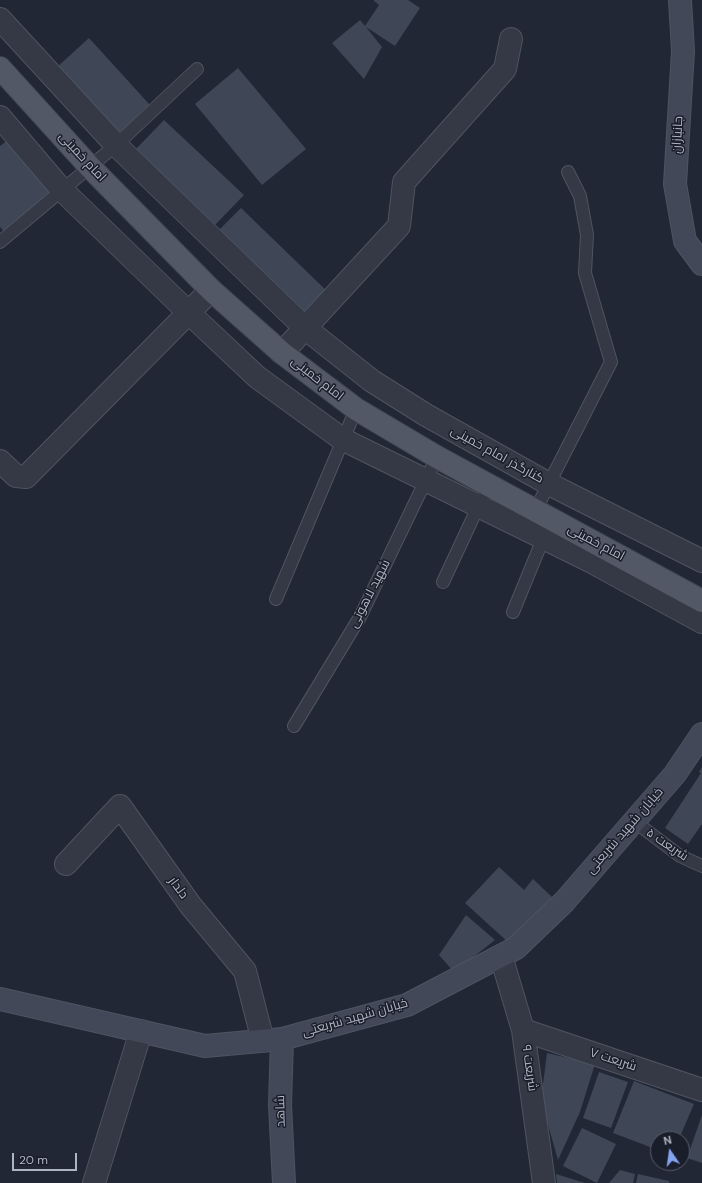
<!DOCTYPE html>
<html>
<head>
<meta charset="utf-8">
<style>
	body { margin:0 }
	#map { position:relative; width:702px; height:1183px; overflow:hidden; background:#212734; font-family:"DM Sans",sans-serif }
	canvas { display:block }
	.north { position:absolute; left:650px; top:1131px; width:40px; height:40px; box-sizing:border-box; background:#191e2a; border:1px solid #555a67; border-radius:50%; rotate:347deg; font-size:11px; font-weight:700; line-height:16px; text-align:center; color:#aeb4c2 }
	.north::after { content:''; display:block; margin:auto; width:14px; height:18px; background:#85a4f0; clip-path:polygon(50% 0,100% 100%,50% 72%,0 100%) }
	.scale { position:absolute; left:12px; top:1153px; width:65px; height:18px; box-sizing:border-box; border:2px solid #aeb4c2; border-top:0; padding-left:5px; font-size:12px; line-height:14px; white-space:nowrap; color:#aeb4c2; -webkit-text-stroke:3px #191e2a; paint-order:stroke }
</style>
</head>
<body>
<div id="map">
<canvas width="702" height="1183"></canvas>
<div class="north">N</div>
<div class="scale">20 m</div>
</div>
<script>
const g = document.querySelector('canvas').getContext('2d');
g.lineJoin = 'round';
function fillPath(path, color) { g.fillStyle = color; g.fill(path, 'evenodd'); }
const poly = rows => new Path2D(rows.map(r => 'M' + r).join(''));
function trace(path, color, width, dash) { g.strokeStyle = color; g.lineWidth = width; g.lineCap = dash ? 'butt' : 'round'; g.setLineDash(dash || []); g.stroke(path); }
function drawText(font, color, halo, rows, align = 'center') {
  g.font = font + ' "DM Sans",Cairo,sans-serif'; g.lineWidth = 3; g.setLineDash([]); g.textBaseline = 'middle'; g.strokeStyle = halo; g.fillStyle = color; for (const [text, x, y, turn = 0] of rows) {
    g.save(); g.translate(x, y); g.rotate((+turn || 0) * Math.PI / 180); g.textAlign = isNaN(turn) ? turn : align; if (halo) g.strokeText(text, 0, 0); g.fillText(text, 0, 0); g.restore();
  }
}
fillPath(poly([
	[374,0,408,0,420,8,395,46,366,27,382,47,364,79,332,43,360,20,365,26,379,5,374,1],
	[89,38,150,105,116,136,56,68],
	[238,68,306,149,262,185,195,104],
	[164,120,244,195,215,225,135,150],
	[9,139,52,192,4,232,0,227,0,146],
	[241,208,331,295,306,321,215,234],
	[702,767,702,824,688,844,665,828,701,773,699,772],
	[499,867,524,890,533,879,552,897,509,943,465,903],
	[466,915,495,940,454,972,439,955],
	[547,1053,595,1064,580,1112,558,1160,541,1100],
	[599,1072,628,1082,611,1128,583,1118],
	[634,1081,694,1104,679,1139,658,1139,658,1150,613,1133],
	[702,1115,702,1163,687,1158],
	[582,1128,616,1144,597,1183,563,1166],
	[620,1170,635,1174,633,1183,609,1183],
	[556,1174,585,1183,557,1183],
	[638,1174,669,1181,669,1183,636,1183]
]), '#3f4757');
const lane = poly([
	[0,242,116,145,197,69],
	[535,511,611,362,585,273,587,235,580,196,568,172],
	[443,582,478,507,490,486],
	[276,599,356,409],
	[513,612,545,534],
	[294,726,360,617,437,457],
	[634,821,680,856,702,866]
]);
const street = poly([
	[0,19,116,145,305,328,372,381,426,415,549,484,702,561],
	[0,117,62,190,189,313,257,377,342,439,592,562,702,622],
	[282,353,399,226,404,182,505,69,511,39],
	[0,461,16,476,26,477,211,290],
	[66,864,120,806,191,906,245,971,263,1041],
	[501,956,523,1030,544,1183],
	[523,1030,702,1090],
	[94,1183,141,1031]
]);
const secondary = poly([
	[680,0,683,51,675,184,685,241,702,264],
	[0,999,205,1046,282,1039,407,1005,516,948,564,902,675,774,702,734],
	[282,1039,280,1105,284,1183]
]);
const primary = poly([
	[0,68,89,166,211,290,282,353,356,409,437,457,702,601]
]);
trace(lane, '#4e5460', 14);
trace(street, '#4e5460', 24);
trace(secondary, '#4e5460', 24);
trace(primary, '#3d424f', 24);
trace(lane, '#343945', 12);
trace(street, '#343945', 22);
trace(secondary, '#424858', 22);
trace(primary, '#525865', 22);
drawText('13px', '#aeb4c2', '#191e2a', [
	["جانبازان",678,135,-87],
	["امام خمینی",82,157,47],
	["امام خمینی",317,379,38],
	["کنارگذر امام خمینی",497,455,29],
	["امام خمینی",596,543,28],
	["شهید لاهوتی",370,594,-63],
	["خیابان شهید شریعتی",625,831,-49],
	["شریعت ۵",667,845,34],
	["دلدار",178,888,54],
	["خیابان شهید شریعتی",355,1018,-16],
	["شریعت ۷",613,1060,18],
	["شریعت ۹",529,1068,82],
	["شاهد",281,1111,-91]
]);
</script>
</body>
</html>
